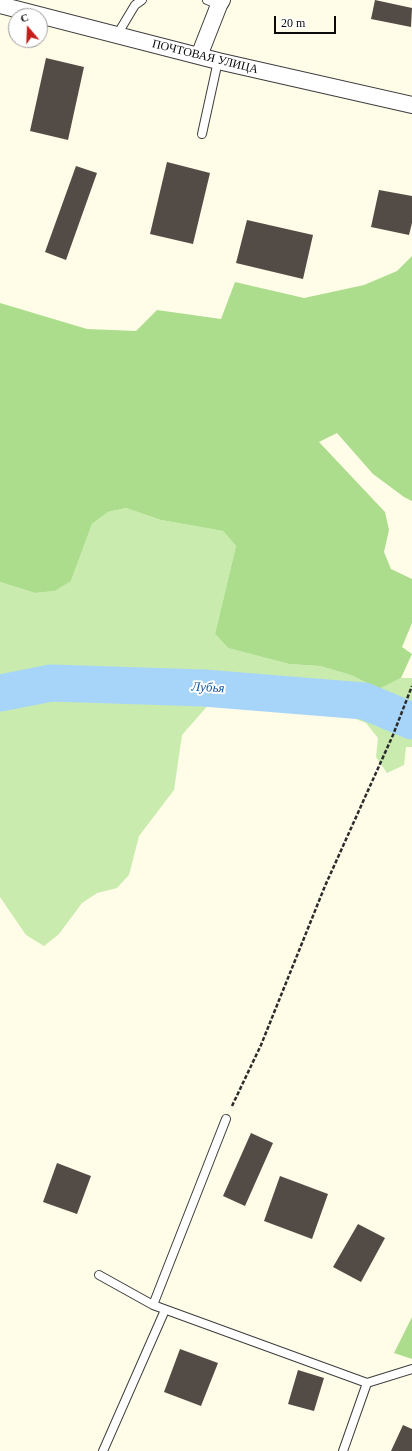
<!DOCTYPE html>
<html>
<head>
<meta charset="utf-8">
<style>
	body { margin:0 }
	#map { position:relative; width:412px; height:1451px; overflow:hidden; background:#fffce7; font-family:"Times New Roman",serif }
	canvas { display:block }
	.north { position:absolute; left:8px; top:8px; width:40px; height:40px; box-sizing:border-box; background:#fff; border:1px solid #9d9d9d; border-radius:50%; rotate:341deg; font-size:11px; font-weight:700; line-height:16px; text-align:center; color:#0a0a0a }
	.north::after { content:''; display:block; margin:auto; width:14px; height:18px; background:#c21e1a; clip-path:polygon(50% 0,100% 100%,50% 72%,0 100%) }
	.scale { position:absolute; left:274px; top:16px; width:62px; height:18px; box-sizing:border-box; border:2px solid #0a0a0a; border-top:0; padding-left:5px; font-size:12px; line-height:14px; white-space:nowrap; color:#0a0a0a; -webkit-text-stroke:3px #fff; paint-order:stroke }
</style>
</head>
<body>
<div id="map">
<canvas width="412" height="1451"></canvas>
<div class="north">С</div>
<div class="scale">20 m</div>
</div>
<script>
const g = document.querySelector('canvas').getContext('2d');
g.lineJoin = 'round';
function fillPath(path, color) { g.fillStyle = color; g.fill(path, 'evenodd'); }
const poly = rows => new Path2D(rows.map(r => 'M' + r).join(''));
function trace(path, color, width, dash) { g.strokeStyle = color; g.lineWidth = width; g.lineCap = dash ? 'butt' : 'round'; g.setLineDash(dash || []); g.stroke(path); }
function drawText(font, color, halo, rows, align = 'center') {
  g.font = font + ' "Times New Roman",serif'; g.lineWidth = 4; g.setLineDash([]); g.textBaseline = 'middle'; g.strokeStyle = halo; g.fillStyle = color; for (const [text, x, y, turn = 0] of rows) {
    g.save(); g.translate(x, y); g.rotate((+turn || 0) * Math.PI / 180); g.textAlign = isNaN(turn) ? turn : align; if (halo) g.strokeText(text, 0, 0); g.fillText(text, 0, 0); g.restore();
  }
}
fillPath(poly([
	[126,508,161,520,223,531,236,546,215,634,228,648,289,664,320,666,351,675,379,689,401,678,412,678,412,747,406,747,404,765,387,773,376,757,378,738,366,723,333,710,276,704,256,707,211,702,182,735,174,790,139,836,129,875,117,888,97,893,82,903,59,934,44,946,26,935,0,897,0,582,35,593,55,591,71,581,92,524,108,512]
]), '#c9ebae');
fillPath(poly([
	[412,256,412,501,404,497,373,474,337,433,319,442,385,512,389,530,384,552,391,569,412,579,412,623,402,647,412,654,401,678,379,689,351,675,320,666,289,664,228,648,215,634,236,546,223,531,161,520,126,508,108,512,92,524,71,581,55,591,35,593,0,582,0,303,87,329,136,331,157,310,221,319,235,282,304,298,364,285,397,271],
	[412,1317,412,1359,394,1353]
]), '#abdd8d');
trace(poly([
	[0,693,51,683,204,688,364,701,412,721]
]), '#a7d5fa', 37);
fillPath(poly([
	[375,0,412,8,411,27,371,19],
	[46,58,84,67,68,140,30,131],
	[167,162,210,173,193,244,150,234],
	[76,166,97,173,66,260,45,252],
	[379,190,412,196,412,223,409,235,371,227],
	[247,220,313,235,303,279,236,263],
	[251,1133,273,1143,245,1206,223,1196],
	[57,1163,91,1176,77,1214,43,1202],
	[280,1176,328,1194,312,1239,264,1221],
	[358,1224,385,1238,361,1282,333,1267],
	[180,1349,218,1363,201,1406,164,1392],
	[298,1370,324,1378,314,1411,288,1404],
	[403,1425,412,1429,412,1451,391,1451]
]), '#534c46');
const service = poly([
	[207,0,219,5],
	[117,35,135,5,142,0],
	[202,134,218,61],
	[99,1275,153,1305,367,1383,412,1369],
	[153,1305,226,1119],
	[103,1451,165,1310],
	[343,1451,367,1383]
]);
const minor = poly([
	[0,5,218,61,412,105],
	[199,56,219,5,222,0]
]);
trace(service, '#3d3d3d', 10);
trace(minor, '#3d3d3d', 18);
trace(poly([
	[232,1106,261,1045,325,886,393,735,412,686]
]), '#2c2c2c', 2.5, [4, 2]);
trace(service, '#fff', 8);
trace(minor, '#fff', 16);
drawText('12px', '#0a0a0a', '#fff', [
	["ПОЧТОВАЯ УЛИЦА",205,57,14]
]);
drawText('italic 13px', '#0d56a2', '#fff', [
	["Лубья",208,688,3]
]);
</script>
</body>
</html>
